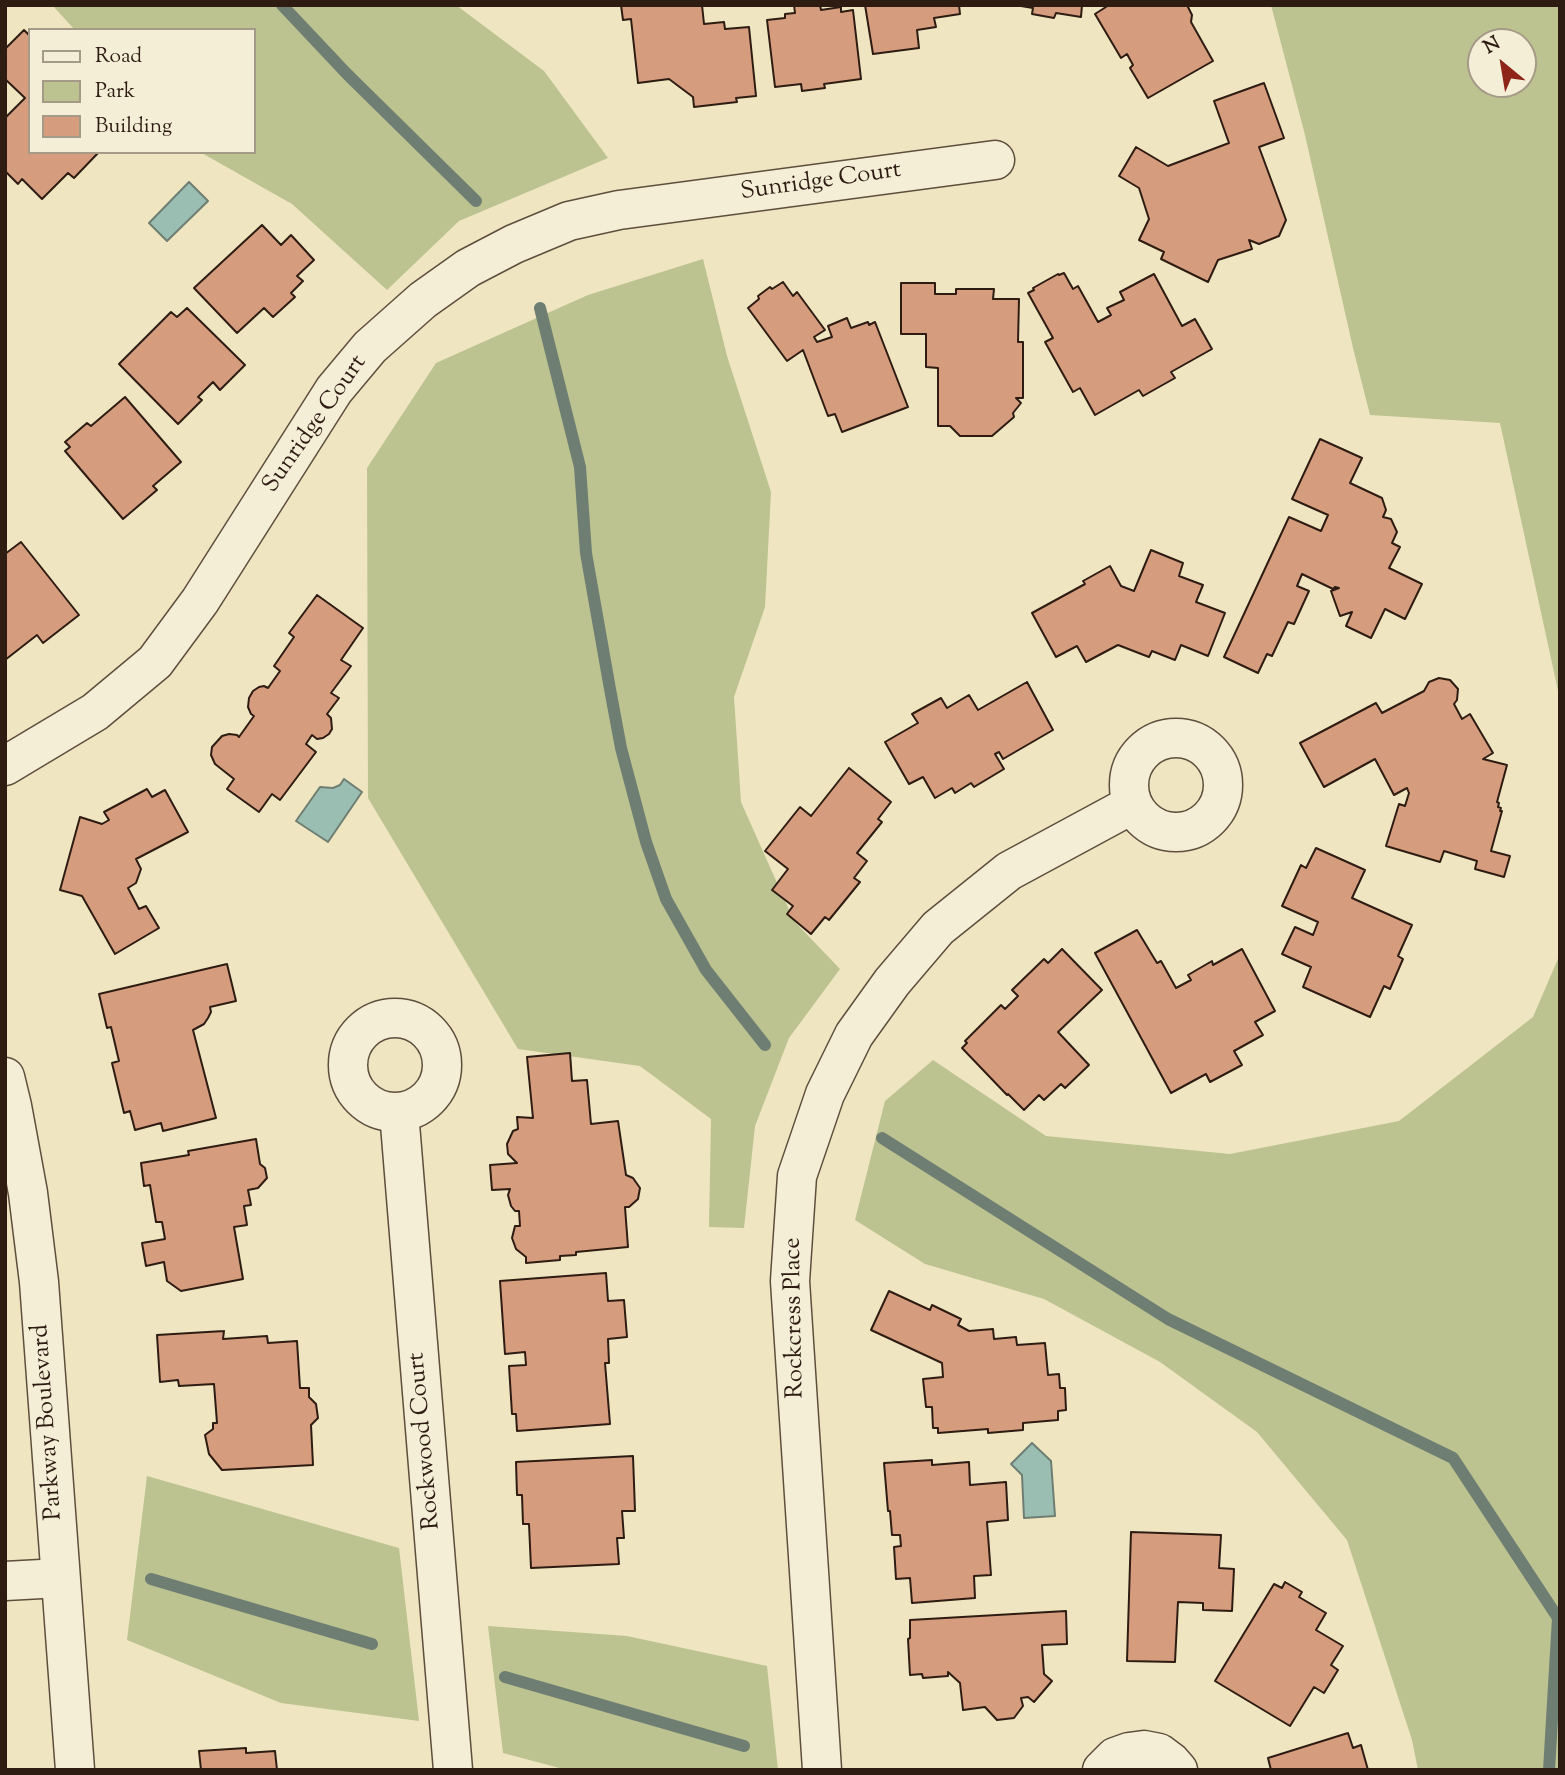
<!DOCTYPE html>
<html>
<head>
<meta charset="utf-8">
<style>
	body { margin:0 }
	#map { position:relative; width:1565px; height:1775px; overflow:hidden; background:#efe5c0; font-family:"Sorts Mill Goudy",serif }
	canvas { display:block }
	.frame { position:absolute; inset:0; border:7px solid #2e1c13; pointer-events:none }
	.legend { position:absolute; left:28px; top:28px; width:228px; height:126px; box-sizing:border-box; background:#f5eed6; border:2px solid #a59a88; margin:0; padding:9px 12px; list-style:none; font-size:21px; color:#2e1c13 }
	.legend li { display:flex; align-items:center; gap:14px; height:35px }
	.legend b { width:35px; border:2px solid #a59a88 }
	.north { position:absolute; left:1467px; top:28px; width:70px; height:70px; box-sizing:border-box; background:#f5eed6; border:2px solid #a59a88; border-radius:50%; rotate:330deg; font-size:19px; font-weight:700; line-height:28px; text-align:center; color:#2e1c13 }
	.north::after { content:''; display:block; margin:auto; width:24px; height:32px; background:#8f2418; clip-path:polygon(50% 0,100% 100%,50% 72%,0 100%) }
</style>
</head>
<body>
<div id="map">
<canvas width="1565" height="1775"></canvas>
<div class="frame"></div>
<ul class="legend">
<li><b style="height:9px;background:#f5eed6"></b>Road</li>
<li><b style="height:19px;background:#bcc390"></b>Park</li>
<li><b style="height:19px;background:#d59c7e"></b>Building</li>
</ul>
<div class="north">N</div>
</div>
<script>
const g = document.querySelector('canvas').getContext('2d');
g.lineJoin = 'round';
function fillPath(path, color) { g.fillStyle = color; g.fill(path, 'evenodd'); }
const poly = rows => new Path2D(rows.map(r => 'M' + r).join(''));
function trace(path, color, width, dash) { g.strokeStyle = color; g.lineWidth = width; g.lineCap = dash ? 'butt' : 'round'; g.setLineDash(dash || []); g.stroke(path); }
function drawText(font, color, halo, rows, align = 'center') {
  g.font = font + ' "Sorts Mill Goudy",serif'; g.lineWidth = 7; g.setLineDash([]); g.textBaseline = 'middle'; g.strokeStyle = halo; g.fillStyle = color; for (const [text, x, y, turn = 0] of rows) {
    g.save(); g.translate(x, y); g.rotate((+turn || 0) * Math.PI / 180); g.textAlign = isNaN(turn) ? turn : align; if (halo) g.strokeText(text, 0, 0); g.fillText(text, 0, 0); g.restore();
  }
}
fillPath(poly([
	[52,5,456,5,544,71,608,158,459,221,387,290,292,204,200,152,254,152,254,30,75,30],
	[1271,5,1560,5,1560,700,1500,423,1370,415,1353,348,1305,135],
	[1523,42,1523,84,1481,84,1481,42],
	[703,259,727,356,771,492,765,607,734,697,741,802,794,921,840,969,789,1038,755,1126,744,1228,709,1227,711,1119,640,1066,518,1049,368,798,367,468,436,363,588,295],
	[1560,954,1560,1770,1418,1770,1412,1740,1347,1540,1257,1432,1160,1362,1044,1299,925,1264,855,1220,885,1101,933,1060,1046,1136,1230,1154,1399,1121,1533,1017],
	[147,1476,399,1548,419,1721,281,1703,127,1640],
	[488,1626,627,1636,767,1666,778,1770,567,1770,503,1753]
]), '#bcc390');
const water = poly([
	[189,182,208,201,167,241,149,223,189,182],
	[344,779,362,792,328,842,296,821,320,787,333,788,340,785,344,779],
	[1032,1443,1051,1461,1055,1516,1024,1518,1022,1475,1011,1464,1032,1443]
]);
fillPath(water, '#9abfb2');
trace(water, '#6f7e72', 2);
trace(poly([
	[282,5,347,74,476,201],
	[540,308,580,467,586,553,610,689,621,748,646,842,666,899,706,970,765,1045],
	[882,1138,1168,1319,1453,1458,1558,1618,1549,1770],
	[151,1579,372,1644],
	[505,1677,744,1746]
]), '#6f7e72', 12);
const building = poly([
	[621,5,702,5,704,24,724,22,725,29,749,27,756,96,736,98,737,102,694,107,693,97,669,79,638,83,631,19,623,20,621,5],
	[794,5,820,5,821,10,841,7,841,12,853,10,861,79,824,84,825,88,802,91,801,84,775,87,767,20,785,18,785,14,795,13,794,5],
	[865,5,959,5,960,14,934,18,936,27,917,30,919,48,873,54,865,5],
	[1015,5,1082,5,1081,17,1056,13,1054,18,1032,14,1033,8,1015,5],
	[1109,5,1190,5,1188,7,1192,15,1191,22,1213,61,1148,98,1130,68,1133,65,1127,54,1121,58,1095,14,1109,5],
	[24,30,30,36,30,152,99,152,74,178,68,173,42,199,22,179,18,184,5,171,5,118,25,98,5,79,5,49,24,30],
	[1264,83,1284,138,1259,147,1286,220,1279,236,1259,244,1249,240,1252,249,1218,260,1208,282,1161,259,1164,252,1139,240,1149,219,1139,188,1119,176,1136,147,1168,166,1229,143,1214,101,1264,83],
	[262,225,281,245,291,235,314,260,297,276,303,281,291,293,295,297,273,317,264,308,237,333,194,288,262,225],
	[1064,273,1073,289,1078,286,1098,322,1111,315,1107,308,1124,300,1120,292,1154,274,1182,326,1195,319,1212,349,1171,372,1175,378,1143,396,1139,390,1095,415,1080,388,1073,392,1045,342,1053,338,1028,293,1034,290,1033,288,1058,274,1059,275,1064,273],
	[783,282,793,296,797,292,825,330,814,337,817,342,832,337,828,326,847,318,851,328,868,322,869,325,875,322,908,407,842,432,835,414,828,416,803,350,787,361,748,308,759,299,758,296,770,287,772,289,783,282],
	[901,283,935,283,935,294,956,294,956,289,994,289,993,299,1019,299,1018,342,1023,342,1023,398,1016,398,1021,403,1013,413,1014,417,992,436,960,436,950,426,938,426,938,368,926,367,926,334,901,334,901,283],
	[187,308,245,365,220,390,213,382,198,397,202,400,178,424,119,364,171,312,177,317,187,308],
	[125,397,181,462,153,486,157,490,123,519,65,451,70,447,65,442,87,423,91,426,125,397],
	[1320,439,1362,458,1350,483,1382,498,1386,510,1383,517,1391,519,1397,532,1392,543,1400,547,1389,568,1422,584,1405,619,1385,609,1371,638,1346,626,1352,612,1340,616,1331,591,1339,588,1335,587,1333,589,1302,574,1297,586,1309,591,1294,624,1288,622,1272,656,1267,654,1258,673,1224,657,1289,517,1321,531,1328,515,1292,499,1320,439],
	[21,542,79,615,43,643,37,635,5,660,5,554,21,542],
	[1151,550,1183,563,1179,576,1203,585,1196,602,1225,613,1208,656,1181,645,1175,660,1152,651,1149,657,1118,645,1086,662,1077,646,1056,657,1032,613,1085,584,1083,581,1110,566,1121,586,1134,591,1151,550],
	[317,595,363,628,341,660,351,666,331,693,339,698,327,714,331,718,332,729,329,734,323,738,317,739,312,735,306,744,316,752,280,800,272,794,259,812,227,789,234,779,215,764,211,755,212,747,222,736,229,734,237,735,239,737,254,716,251,714,248,707,249,698,253,691,259,687,264,686,268,688,280,671,274,666,294,637,289,633,317,595],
	[1439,678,1450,680,1458,689,1457,700,1454,704,1462,719,1470,714,1493,753,1483,759,1507,765,1497,802,1499,803,1498,807,1501,808,1500,811,1502,811,1491,851,1510,856,1504,877,1475,869,1477,861,1444,851,1440,862,1386,846,1399,804,1405,806,1409,793,1407,788,1394,795,1375,759,1324,787,1300,743,1376,703,1382,713,1424,691,1429,682,1439,678],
	[1027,682,1053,730,1003,759,999,752,995,754,1004,769,974,787,971,783,955,793,952,788,935,798,923,777,909,784,885,742,918,723,912,714,941,698,947,708,969,695,978,710,1027,682],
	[849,768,891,802,878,819,882,822,857,853,867,861,854,878,860,882,829,920,825,917,811,934,787,914,793,906,772,890,788,869,765,851,800,807,811,816,849,768],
	[147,789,152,797,165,790,188,832,136,859,141,869,136,883,128,888,139,909,146,906,159,928,115,954,82,896,60,890,80,817,102,824,109,820,104,812,147,789],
	[1316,848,1365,870,1352,898,1412,925,1398,956,1403,959,1390,989,1384,986,1370,1017,1303,987,1311,967,1282,954,1295,927,1313,935,1318,922,1282,906,1301,865,1306,868,1316,848],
	[1137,930,1157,963,1161,961,1176,988,1191,980,1188,975,1212,961,1213,965,1242,949,1275,1011,1255,1022,1263,1035,1234,1051,1242,1065,1210,1082,1206,1074,1171,1093,1095,953,1137,930],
	[1062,949,1102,990,1058,1032,1089,1065,1065,1088,1061,1084,1044,1100,1039,1095,1024,1110,1008,1094,1007,1095,962,1048,967,1043,965,1041,1001,1005,1005,1009,1018,996,1012,990,1044,959,1048,963,1062,949],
	[227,964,236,1001,210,1007,211,1012,208,1018,204,1024,193,1030,216,1118,163,1131,161,1123,135,1130,130,1111,124,1113,112,1063,119,1061,111,1027,107,1028,99,994,227,964],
	[570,1053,572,1081,587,1080,591,1124,618,1121,626,1175,633,1178,640,1188,638,1199,629,1207,625,1207,628,1247,576,1252,576,1255,560,1256,560,1260,526,1263,526,1257,516,1249,512,1238,515,1226,520,1226,519,1211,515,1211,511,1206,508,1195,510,1189,492,1190,490,1165,517,1163,508,1154,507,1144,513,1131,518,1129,517,1117,533,1118,527,1057,570,1053],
	[256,1139,260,1164,265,1168,267,1178,258,1188,248,1190,251,1205,244,1206,247,1225,234,1227,243,1279,181,1291,167,1281,164,1262,146,1266,142,1243,165,1239,162,1222,156,1222,150,1185,144,1186,141,1163,189,1155,188,1151,256,1139],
	[606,1273,608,1301,624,1300,627,1337,608,1339,609,1363,605,1363,610,1424,517,1431,516,1414,512,1414,509,1366,526,1365,525,1352,505,1354,500,1281,606,1273],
	[889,1291,930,1310,932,1305,961,1319,958,1325,969,1331,993,1329,994,1339,1016,1337,1017,1345,1045,1343,1048,1375,1059,1374,1060,1388,1065,1388,1066,1410,1058,1411,1058,1420,1023,1423,1023,1430,988,1433,988,1429,938,1433,938,1428,933,1428,932,1407,926,1407,923,1379,943,1377,942,1363,871,1330,889,1291],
	[224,1331,223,1339,267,1336,268,1343,297,1341,300,1388,309,1388,309,1397,316,1404,318,1418,311,1425,313,1465,222,1470,209,1454,205,1435,213,1429,213,1423,217,1423,214,1384,179,1386,178,1380,160,1382,157,1335,224,1331],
	[633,1456,635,1511,622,1511,624,1538,617,1538,619,1564,531,1568,529,1524,523,1524,522,1495,517,1495,516,1462,633,1456],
	[932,1460,932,1465,969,1462,970,1485,1006,1482,1008,1520,987,1522,991,1575,974,1576,975,1598,912,1603,910,1578,896,1579,894,1547,901,1546,900,1535,892,1535,890,1511,888,1511,884,1463,932,1460],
	[1131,1532,1221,1535,1219,1568,1234,1569,1232,1611,1203,1610,1203,1603,1178,1602,1175,1662,1127,1661,1131,1532],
	[1285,1582,1302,1592,1299,1597,1326,1613,1316,1630,1343,1646,1331,1665,1338,1670,1324,1693,1314,1687,1290,1726,1215,1681,1274,1584,1282,1588,1285,1582],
	[1066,1611,1067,1644,1042,1645,1044,1674,1052,1681,1034,1702,1028,1697,1021,1698,1023,1706,1014,1718,997,1720,985,1707,963,1710,960,1683,948,1672,948,1676,923,1678,922,1674,910,1675,908,1639,910,1638,910,1620,1066,1611],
	[1348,1733,1353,1748,1361,1745,1368,1770,1271,1770,1268,1758,1348,1733],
	[246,1748,246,1753,275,1751,277,1770,201,1770,199,1751,246,1748]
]);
fillPath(building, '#d59c7e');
trace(building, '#2e1c13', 2);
const minor = poly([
	'1129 785a47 47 0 1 1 94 0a47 47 0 1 1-94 0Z',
	[5,766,95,712,155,662,200,601,334,390,370,347,423,300,468,268,514,244,569,221,619,210,995,160],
	'348 1065a47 47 0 1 1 94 0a47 47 0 1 1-94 0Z',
	[399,1112,453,1770],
	[5,1581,60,1578],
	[822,1770,790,1281,797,1176,825,1094,854,1035,892,982,938,928,1009,871,1133,804],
	[1102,1770,1115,1757,1129,1752,1144,1750,1159,1753,1171,1762,1178,1770]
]);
const tertiary = poly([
	[5,1077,12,1106,28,1193,39,1282,75,1770]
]);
trace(minor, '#5e4e3e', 41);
trace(tertiary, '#5e4e3e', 41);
trace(minor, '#f5eed6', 38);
trace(tertiary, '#f5eed6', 38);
drawText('24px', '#2e1c13', '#f5eed6', [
	["Sunridge Court",821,183,-8],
	["Sunridge Court",316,425,-55],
	["Rockcress Place",796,1318,-91],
	["Parkway Boulevard",49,1422,-94],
	["Rockwood Court",426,1441,-95]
]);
</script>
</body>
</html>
